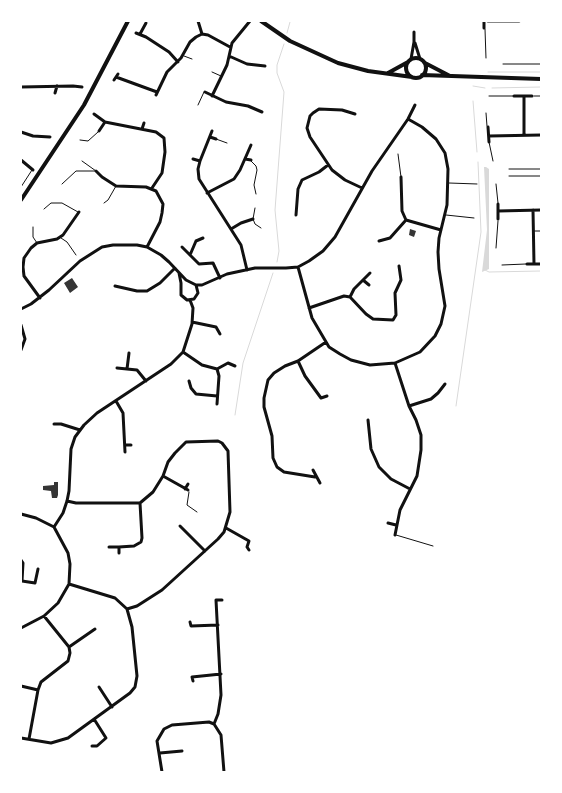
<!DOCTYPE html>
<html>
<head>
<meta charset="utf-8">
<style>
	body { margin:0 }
	#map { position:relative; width:562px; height:793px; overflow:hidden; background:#fff; font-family:"Fira Sans Condensed",sans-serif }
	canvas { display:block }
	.frame { position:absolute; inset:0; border:22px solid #fff; pointer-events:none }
</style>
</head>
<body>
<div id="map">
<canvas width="562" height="793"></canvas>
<div class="frame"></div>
</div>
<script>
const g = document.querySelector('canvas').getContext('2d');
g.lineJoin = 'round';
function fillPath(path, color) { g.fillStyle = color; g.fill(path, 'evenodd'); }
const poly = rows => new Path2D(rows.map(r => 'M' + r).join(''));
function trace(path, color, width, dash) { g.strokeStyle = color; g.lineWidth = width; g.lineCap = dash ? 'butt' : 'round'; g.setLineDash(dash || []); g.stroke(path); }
fillPath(poly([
	[484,167,486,167,489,169,489,269,482,272,487,230]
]), '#d9d9d9');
trace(poly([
	[287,33,290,22],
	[488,72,541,72],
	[473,86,485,88],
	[492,88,541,87],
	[473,101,477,152],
	[277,262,279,251,275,210,284,92,277,73,277,65,284,44],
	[485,270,489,272,541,271],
	[456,406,481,232,478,162],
	[235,415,243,363,273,273]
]), '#d9d9d9', 1);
fillPath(poly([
	[410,229,416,231,414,237,409,235],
	[72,278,78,287,70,293,64,283],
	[54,482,58,482,58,495,57,498,52,498,51,491,43,490,43,486,54,485]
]), '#353535');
trace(poly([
	[485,29,486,58],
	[184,56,192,59],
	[503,64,541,64],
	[212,72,221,76],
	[489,96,514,96],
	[534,96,541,96],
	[198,105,204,92],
	[486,113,487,126],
	[216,139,227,143],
	[80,140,88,141,98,132],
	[489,142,493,161],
	[398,154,401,177],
	[82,161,96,171],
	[251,161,256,166,257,170,254,185,256,194],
	[509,169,541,169],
	[509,176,541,176],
	[449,183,477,184],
	[62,184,76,171,96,171],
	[496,184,498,203],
	[21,187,32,170],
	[104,203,108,200,116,186],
	[255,208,253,219,255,224,261,228],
	[44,209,51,203,62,203,78,212],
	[446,215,474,218],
	[33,227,33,237,37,243],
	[534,231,541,231],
	[61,238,67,242,76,255],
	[496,248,498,221],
	[502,265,526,264],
	[189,492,187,505,197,512],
	[396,535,433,546]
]), '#111', 1);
trace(poly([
	[198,21,202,34],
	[484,21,484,28],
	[488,21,519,21],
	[136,33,146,37,169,52,178,62],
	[140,34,146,23],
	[415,43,420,59],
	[229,56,247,64,265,66],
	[411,59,414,42,414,32],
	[116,77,157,92],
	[114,80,118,74],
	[21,87,73,86,82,87],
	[205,92,226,102,248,106,262,112],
	[55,93,57,86],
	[156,95,167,72,181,58,190,42,196,37,202,34,208,35,230,47],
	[212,96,227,65,232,43,250,21],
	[514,96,532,96],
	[94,114,105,122,156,132,164,138,165,152,162,173,152,188],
	[355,114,342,110,319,109,313,113,310,116,307,128,310,137,332,170,345,180,362,188],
	[488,127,489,142],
	[142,129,144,123],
	[99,131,105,122],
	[212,131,200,161,198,169,199,179,241,245,247,270],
	[21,132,33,136,50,137],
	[524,135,524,96],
	[489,136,541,135],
	[210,137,216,139],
	[193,159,200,161],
	[245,159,251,160],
	[21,160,33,170],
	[96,171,102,177,116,186,146,187,156,191,163,204,162,213,160,222,147,247],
	[401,177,402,211,406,220,441,230],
	[207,193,234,179,240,170,251,145],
	[533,210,534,264],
	[498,211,541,210],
	[296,215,298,189,302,180,319,172,328,165],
	[498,219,498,204],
	[231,229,241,223,253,219],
	[379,241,390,238,406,220],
	[182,247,199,264,213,263,220,278],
	[190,255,196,241,203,238],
	[527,264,541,264],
	[298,267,312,318,329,347,340,354,351,360,370,365,395,363,420,352,435,336,441,324,445,306,439,269,438,252,439,238,447,205,448,169,445,153,436,139,422,127,408,119],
	[363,280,369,285],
	[196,285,202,285,227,274,255,268,286,268,298,267,309,261,323,251,335,237,372,171,408,119,415,105],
	[115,286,137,291,147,291,160,283,175,268],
	[350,297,354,289,370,273],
	[40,298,24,276,23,267,24,258,31,248,37,243,57,239,63,235,79,212],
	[309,308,344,296,350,297,366,314,373,319,393,320,396,315,395,293,401,280,399,266],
	[21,309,31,304,49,290,80,261,102,247,113,245,137,245,147,247,161,255,169,262,186,280,196,285,198,293,194,299,187,300,181,295,181,283,179,273],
	[192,322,216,327,220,334],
	[21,325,25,339,21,350],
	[183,352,202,365,217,369,228,363,235,366],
	[129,353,127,369,137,370,146,381],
	[298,361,305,376,321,398,327,396],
	[117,368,127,369],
	[189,381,191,388,196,394,217,396],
	[116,401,123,413,125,452],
	[217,404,219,376,217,369],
	[409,406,431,399,438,393,445,384],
	[368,420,371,449,379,467,391,479,410,489],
	[54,424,61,424,80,430],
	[125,445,131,445],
	[313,470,320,483],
	[163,476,188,490],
	[315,477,284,472,277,467,273,458,272,436,264,407,264,398,268,380,274,373,285,366,298,361,326,342],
	[185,489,188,484],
	[67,501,76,503,140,503,153,492,163,476,168,462,175,453,186,442,218,441,222,443,228,451,230,512,224,532,218,539,162,590,137,606,127,609],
	[21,514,36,518,54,527,68,553,70,564,69,584,58,603,44,616,21,628],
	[388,523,396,525],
	[180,526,205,551],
	[54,527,63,513,67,501,69,491,71,449,75,437,84,425,97,413,171,364,183,352,192,324,193,308,190,300],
	[226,528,249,541,247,547,249,550],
	[395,535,400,510,417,476,421,450,421,435,416,420,409,406,395,363],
	[109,547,119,547,119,553],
	[119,547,134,546,141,542,142,538,140,503],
	[21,560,23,563,22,581,35,583,38,569],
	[190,622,191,626,218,625],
	[69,647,95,629],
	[193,681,192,677,221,674],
	[21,686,38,690],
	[99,687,112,707],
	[214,724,218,714,221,695,216,600,222,600],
	[21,738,51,743,68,738,130,693,135,687,137,676,132,627,127,609,115,598,69,584],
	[29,739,38,690,41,682,68,661,70,653,69,647,44,616],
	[92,746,97,746,106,738,94,719],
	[160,753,182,751],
	[162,772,157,741,164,729,172,725,209,722,214,724,221,735,224,772]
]), '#111', 3);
trace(poly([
	[261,21,290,41,338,63,368,71,412,77],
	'406 68a10 10 0 1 1 20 0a10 10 0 1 1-20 0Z',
	[425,63,450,76],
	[388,73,408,62],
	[422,75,541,79],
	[21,200,84,105,128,21]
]), '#111', 4);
</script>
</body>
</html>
